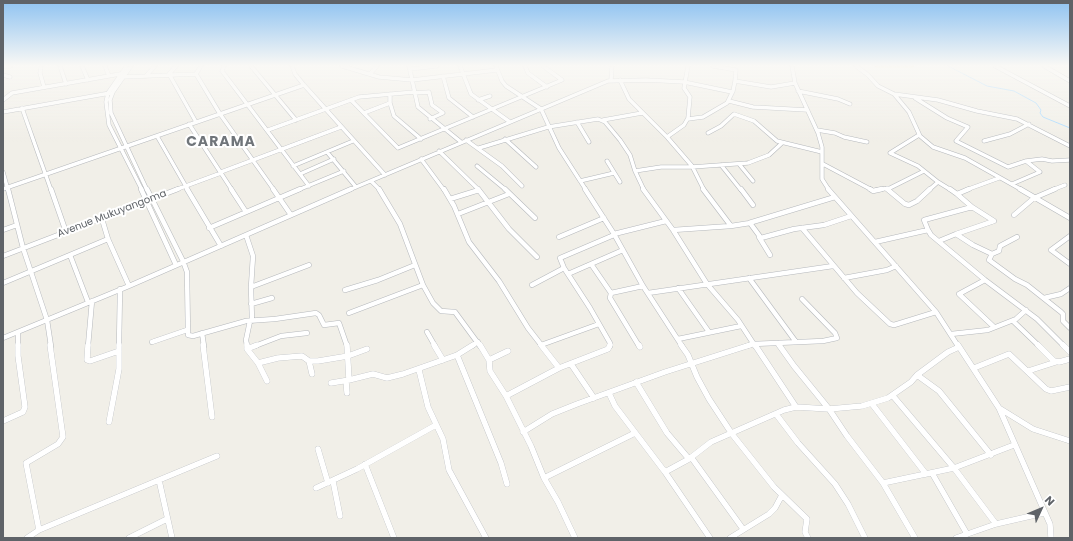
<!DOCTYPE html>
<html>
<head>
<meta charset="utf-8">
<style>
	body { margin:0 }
	#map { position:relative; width:1073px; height:541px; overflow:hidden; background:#f1efe8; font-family:Poppins,sans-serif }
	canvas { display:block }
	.frame { position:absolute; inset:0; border:4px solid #5f6368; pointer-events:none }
	.north { position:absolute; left:1021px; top:489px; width:40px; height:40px; -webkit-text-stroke:3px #fff; paint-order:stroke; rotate:46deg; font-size:11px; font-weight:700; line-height:16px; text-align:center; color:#5f6368 }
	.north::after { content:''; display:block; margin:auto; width:14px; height:18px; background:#5f6368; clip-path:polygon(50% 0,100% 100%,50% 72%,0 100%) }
</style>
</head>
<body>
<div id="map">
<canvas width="1073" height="541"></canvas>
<div class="frame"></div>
<div class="north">N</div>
</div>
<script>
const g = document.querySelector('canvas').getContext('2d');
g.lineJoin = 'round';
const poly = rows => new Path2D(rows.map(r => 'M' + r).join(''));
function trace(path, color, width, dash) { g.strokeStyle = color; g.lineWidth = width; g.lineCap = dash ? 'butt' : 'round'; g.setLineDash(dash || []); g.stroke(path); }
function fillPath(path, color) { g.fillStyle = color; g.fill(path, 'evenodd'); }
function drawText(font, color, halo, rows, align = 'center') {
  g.font = font + ' Poppins,sans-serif'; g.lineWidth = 4; g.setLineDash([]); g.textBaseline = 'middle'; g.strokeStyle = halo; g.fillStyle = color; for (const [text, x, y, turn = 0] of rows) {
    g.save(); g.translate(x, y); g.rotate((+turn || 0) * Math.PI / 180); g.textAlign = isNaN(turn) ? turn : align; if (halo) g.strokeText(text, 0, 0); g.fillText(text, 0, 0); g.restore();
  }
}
trace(poly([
	[948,66,987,86,1014,91,1036,103,1041,110,1040,113,1043,117,1070,128]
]), '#aadaff', 1);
const minorFar2 = poly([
	[3,66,11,66],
	[41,66,40,73,44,87],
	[60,66,66,84],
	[82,66,88,80],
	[105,66,109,76],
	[131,66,113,92,110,100,111,113,147,190],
	[176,66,169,74,196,122],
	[224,66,222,71,309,186],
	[251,66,296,120],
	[292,66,295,74,304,85,385,175],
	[342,66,379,77,412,80,497,70],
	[409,66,418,107,461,142],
	[460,66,471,94,510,122],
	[496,66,502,81,506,86,541,109,559,148,586,190],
	[525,66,528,73,547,87],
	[713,66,736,70,735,81],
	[792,66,795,83,818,133,822,147,822,179,829,190],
	[856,66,868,75,878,86,894,94,938,100,977,111,1017,119,1070,146],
	[995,66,1070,106],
	[1044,66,1070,81],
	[126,67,108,93,106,102,109,125,142,190],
	[410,69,437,66],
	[196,74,220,114,274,190],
	[196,74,201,66],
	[370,74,377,66],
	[3,75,10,77],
	[146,76,155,66],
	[443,76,449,98,473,117],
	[122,77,196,74],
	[611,80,612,66],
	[620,80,629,99,667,137,692,166,704,190],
	[798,91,838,99,850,104],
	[414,93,429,92,432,105,443,113,430,119],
	[390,94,390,103,394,116,421,139],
	[894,94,909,112,920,136,933,147,965,158,1022,190],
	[915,98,947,118,968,127,956,141,1008,167,1026,161,1040,172,1012,184],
	[3,100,12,93,120,74],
	[351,100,398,148,562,80,543,66],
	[478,100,490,96],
	[729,101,753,107,807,110],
	[22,108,51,190],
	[3,112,110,93],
	[364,113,390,103],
	[688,119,703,117,727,103,733,91,735,81,771,87,795,83],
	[603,120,642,113],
	[577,122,589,142],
	[189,124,232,190],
	[268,130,359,97,414,92],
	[817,130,835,133,844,137,867,142],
	[708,133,721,126,734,114,754,121,777,141,822,152],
	[919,135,890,153,918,166,938,182,929,190],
	[157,136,188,190],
	[667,137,684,125,688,118,690,97,684,88,688,66],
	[505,139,536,167],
	[466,140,502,166,522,186],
	[984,141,1010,134,1029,124],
	[479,148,548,127,598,119,605,122,620,140,630,155,635,171,661,167,692,167,748,163,769,155,782,143],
	[439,151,479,190],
	[327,152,356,187],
	[421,159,444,190],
	[607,161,620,182],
	[1026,161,1042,159,1052,161,1070,160],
	[739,164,753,181],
	[823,164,872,190],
	[721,165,741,190],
	[293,166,353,141],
	[477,166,506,190],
	[635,171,644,190],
	[3,172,8,190],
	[221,172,341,127],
	[300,174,334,159],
	[371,181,380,190],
	[580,181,614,173],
	[938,182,951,190],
	[3,189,304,85],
	[887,189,889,190],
	[175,190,221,173],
	[298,190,344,171],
	[349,190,608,81,646,80,684,82,732,92],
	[876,190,890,188,924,171],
	[966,190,999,178],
	[1052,190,1065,185]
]);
const minorFar1 = poly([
	[8,189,23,248,47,320,51,346],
	[51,189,66,232],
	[141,189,176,265],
	[147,189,183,261,187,272,188,335,193,336,246,321,275,319,316,313,319,315,324,325,339,323,347,346],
	[187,189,221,246],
	[231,189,246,212],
	[273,189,291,215],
	[379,189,400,224,423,285,433,303,441,311,455,312,480,346],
	[444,189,454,206,469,242,499,281,528,328,542,346],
	[478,189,509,229,537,257],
	[505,189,535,218],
	[585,189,614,234,643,286,682,346],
	[643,189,673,230,707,284,738,320,755,346],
	[703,189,731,226,750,223,761,238,794,229,824,225,851,216],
	[741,189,753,205],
	[828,189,936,312,958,346],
	[870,189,873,191,882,189],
	[887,189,905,204,909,205,917,201,930,189],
	[950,189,957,194],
	[1020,189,1070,218],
	[450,199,479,190],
	[458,214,509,194],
	[1014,215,1034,198,1055,189],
	[102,219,108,239,129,286],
	[749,223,835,197],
	[209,228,300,189],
	[802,228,857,293,890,324,894,325,936,312],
	[3,230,17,225],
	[673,230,731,226],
	[928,230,924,220,972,207,957,194,969,189],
	[614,234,666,221],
	[956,234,994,221,972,207],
	[246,235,253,256,251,287,252,321],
	[1070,236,1051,250,1070,264],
	[559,237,604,218],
	[759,237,770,255],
	[939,241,956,234,973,245,992,254,989,260,1015,279,1027,285,1061,312,1063,314,1063,321,1070,328],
	[875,242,928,230,931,235,985,280,1037,319,1064,346],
	[992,254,999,251,1000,246,1017,237],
	[70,255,88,302],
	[3,256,178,189],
	[591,264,611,293,610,298,639,346],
	[568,274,623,250],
	[749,278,796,342],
	[844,278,887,270,896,266],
	[985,280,959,294,994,327],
	[3,283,108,239],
	[532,285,564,268],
	[251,287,309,265],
	[678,288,709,332],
	[345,290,378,280,415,265],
	[611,293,643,286],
	[648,293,833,266],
	[1044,298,1061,294,1070,288],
	[251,304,272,298],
	[349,313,423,285],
	[1013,321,1039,346],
	[18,332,18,346],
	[427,332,435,346],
	[202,333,204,346],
	[951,334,988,330,1016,319,1026,310],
	[3,338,129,286,351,189],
	[678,339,741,326],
	[152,342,187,330],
	[778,343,780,346],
	[541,345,599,324],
	[88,346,92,301],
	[119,346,120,289],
	[247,346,246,340,250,321],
	[255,346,281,336,307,333],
	[472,346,478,342],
	[610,346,610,343,590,308,564,268,560,258,614,235],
	[747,346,753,344,823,341,837,338,835,333,802,299]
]);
const minor = poly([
	[88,345,87,360,90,361,119,351],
	[203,345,212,417],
	[247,345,247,349,258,363,267,381],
	[347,345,349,380,373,374,387,378,403,374,457,355,473,345],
	[434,345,443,360],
	[480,345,489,360,490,371,506,396,531,446,544,478,558,502,575,538],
	[541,345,559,368],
	[639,345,640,347],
	[681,345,688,355,697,377,709,399,732,434,774,487,807,519,805,532,808,538],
	[755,345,796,407],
	[779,345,794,366,829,409,847,436,883,483,915,538],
	[958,345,999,408,1033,429,1070,441],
	[1038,345,1054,361,1059,362,1070,359],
	[1063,345,1070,352],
	[247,349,257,345],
	[457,355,501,463,507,484],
	[489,360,508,351],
	[309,361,312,374],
	[258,363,278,358,302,356,309,361,318,361,348,356,367,349],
	[571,364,594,398],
	[974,368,1009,354,1046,389,1051,391,1070,387],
	[419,370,428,407,443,439,449,470,486,538],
	[1028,371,1056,362],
	[917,375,939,391,991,455],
	[346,381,347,393],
	[636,382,667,433,689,459],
	[331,383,349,380],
	[609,393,615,406,665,472,710,538],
	[506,396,559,368,608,349,610,345],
	[893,396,954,468,996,524],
	[872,404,926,474],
	[999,408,1050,524,1051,538],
	[776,414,798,443,835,484,848,504,865,538],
	[3,421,23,412,25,407,18,356,18,345],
	[109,422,119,369,119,345],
	[523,432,552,414,577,404,665,372,750,345],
	[318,449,328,483],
	[691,457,743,529],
	[365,464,394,538],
	[665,472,689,459,711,442,784,410,796,407,829,409,862,406,888,398,911,382,917,375,948,352,959,347],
	[932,473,967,534],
	[544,478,635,433],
	[159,480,217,456],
	[333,481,340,516],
	[883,483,954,468,1014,445],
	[316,488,357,469,436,425],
	[39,530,26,463,58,444,63,437,50,345],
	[27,538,39,530,159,480,172,538],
	[129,538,167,519],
	[730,538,769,514,775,508,782,495],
	[956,538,996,524,1044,513]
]);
const primary = poly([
	[875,66,914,66,912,67,877,67,875,66]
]);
trace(minorFar2, '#b5b8bc', 4.5);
trace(minorFar1, '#b5b8bc', 5.5);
trace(minor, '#b5b8bc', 6);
trace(primary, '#f2c960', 1);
trace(minorFar2, '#fff', 3.5);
trace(minorFar1, '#fff', 4.5);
trace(minor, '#fff', 5.5);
fillPath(primary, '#fff2af');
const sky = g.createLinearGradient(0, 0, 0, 142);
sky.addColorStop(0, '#8fc3f1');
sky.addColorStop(0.46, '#f9f8f5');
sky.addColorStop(1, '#f9f8f500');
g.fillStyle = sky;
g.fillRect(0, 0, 1073, 142);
drawText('10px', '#5f6368', '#fff', [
	["Avenue Mukuyangoma",112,214,-21]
]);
g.letterSpacing = '1px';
drawText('bold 14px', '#70757a', '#fff', [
	["CARAMA",221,142]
]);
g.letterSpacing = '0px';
</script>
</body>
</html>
